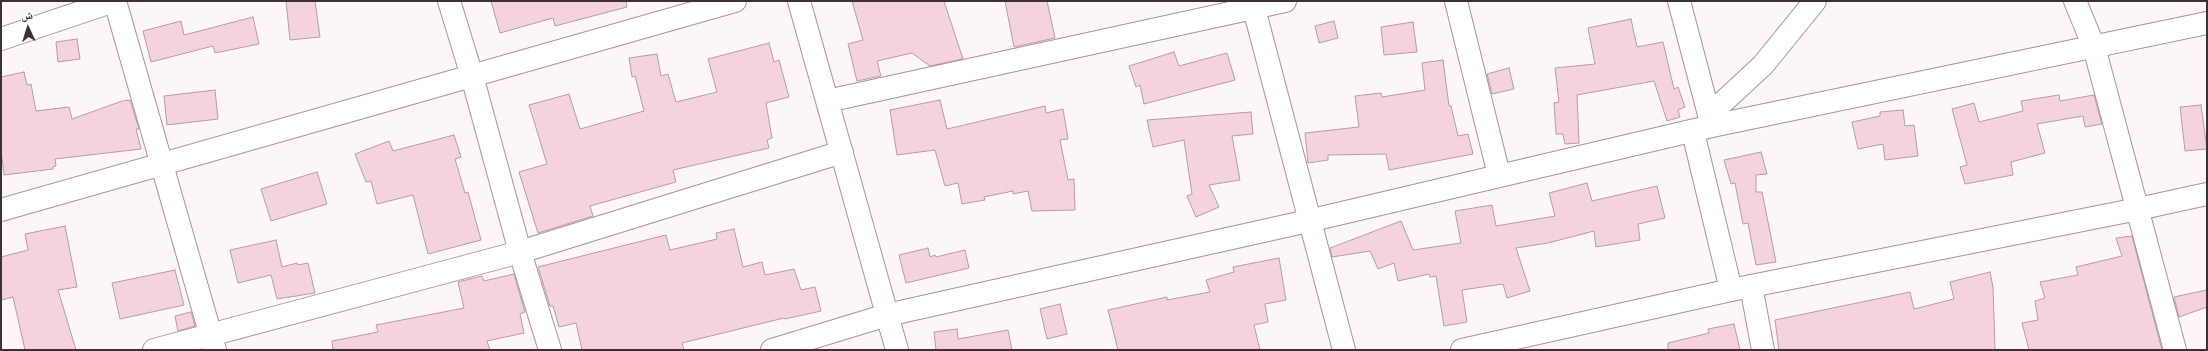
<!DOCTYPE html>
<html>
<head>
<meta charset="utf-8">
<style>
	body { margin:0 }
	#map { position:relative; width:2208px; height:351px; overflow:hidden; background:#fdf6f8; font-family:"Fira Sans","Noto Naskh Arabic",sans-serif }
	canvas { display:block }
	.frame { position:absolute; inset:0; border:2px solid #3e3136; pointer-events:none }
	.north { position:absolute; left:8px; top:8px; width:40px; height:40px; -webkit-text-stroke:3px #fff; paint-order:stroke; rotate:356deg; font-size:11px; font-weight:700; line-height:16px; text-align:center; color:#3e3136 }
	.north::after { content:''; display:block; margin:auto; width:14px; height:18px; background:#3e3136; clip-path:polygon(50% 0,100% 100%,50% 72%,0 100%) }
</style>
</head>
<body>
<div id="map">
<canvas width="2208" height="351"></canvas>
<div class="frame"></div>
<div class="north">ش</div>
</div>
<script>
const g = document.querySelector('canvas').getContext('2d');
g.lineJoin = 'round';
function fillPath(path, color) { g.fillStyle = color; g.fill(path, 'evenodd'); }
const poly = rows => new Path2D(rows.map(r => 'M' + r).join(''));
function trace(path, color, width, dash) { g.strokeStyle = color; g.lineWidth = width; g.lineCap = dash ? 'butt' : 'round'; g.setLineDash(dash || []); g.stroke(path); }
const building = poly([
	[286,1,315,1,320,37,290,40,286,1],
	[491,1,626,1,627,7,555,26,553,18,500,33,491,1],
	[852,1,944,1,963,59,930,66,912,53,877,61,881,76,857,81,848,44,863,40,852,1],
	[1005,1,1047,1,1055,38,1014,47,1005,1],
	[253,17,259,44,215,53,213,46,151,62,143,31,181,21,184,35,253,17],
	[1631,19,1637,47,1663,42,1674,89,1678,87,1685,107,1678,110,1680,117,1667,121,1654,81,1577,95,1579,143,1565,144,1563,134,1556,134,1554,103,1559,102,1555,68,1595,64,1588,28,1631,19],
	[1334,21,1338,38,1319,43,1315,26,1334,21],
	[1413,22,1417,52,1384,55,1381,27,1413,22],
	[77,39,80,59,58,62,56,42,77,39],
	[769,43,774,62,779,60,789,97,766,103,772,138,767,140,769,148,673,170,676,182,590,206,593,216,538,233,519,172,547,164,529,105,569,94,580,129,644,111,635,76,632,77,629,58,657,54,661,76,668,74,676,102,717,92,708,59,769,43],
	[1174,52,1179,66,1227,53,1235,80,1144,104,1140,85,1136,87,1129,66,1174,52],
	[1443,60,1449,106,1451,106,1458,136,1468,134,1473,154,1389,170,1386,154,1328,155,1328,160,1308,163,1305,133,1359,127,1355,96,1381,93,1382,97,1425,90,1422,63,1443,60],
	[1509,68,1514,89,1492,94,1487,74,1509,68],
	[24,72,27,85,31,84,36,111,69,107,72,119,122,101,130,100,139,129,136,129,141,149,55,159,56,166,53,167,53,169,4,175,1,150,1,77,24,72],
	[215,90,218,119,167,125,164,96,215,90],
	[2059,95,2060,101,2094,95,2102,124,2085,127,2083,116,2037,124,2045,153,2011,162,2013,175,1965,184,1960,167,1967,165,1952,109,1974,103,1979,122,2023,111,2021,101,2059,95],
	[940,100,947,129,1045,106,1046,113,1063,109,1068,139,1060,140,1068,180,1074,179,1075,210,1032,211,1028,191,1013,194,1013,191,984,197,985,200,962,204,958,183,945,186,935,150,897,155,890,110,940,100],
	[2201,105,2207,149,2185,151,2180,107,2201,105],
	[1903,110,1905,126,1914,125,1918,156,1885,160,1883,144,1858,149,1852,122,1880,116,1880,112,1903,110],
	[1251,112,1253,134,1232,136,1240,180,1209,185,1219,207,1196,217,1187,196,1192,194,1184,140,1153,147,1147,120,1251,112],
	[454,135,461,157,455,159,465,193,468,192,481,240,428,254,413,195,377,204,371,181,366,182,355,154,389,141,393,151,454,135],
	[1761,152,1767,174,1756,175,1756,192,1762,192,1776,262,1756,265,1748,223,1743,224,1735,183,1731,184,1724,160,1761,152],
	[317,172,327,204,271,221,261,189,317,172],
	[1587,183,1592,201,1657,186,1665,218,1638,224,1640,240,1596,247,1594,231,1548,243,1516,248,1530,291,1507,298,1503,284,1462,290,1467,322,1444,326,1436,276,1430,277,1429,274,1398,281,1394,263,1378,269,1370,251,1332,257,1330,248,1401,221,1413,250,1461,243,1455,211,1492,205,1496,226,1555,216,1549,193,1587,183],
	[65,226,77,287,58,290,76,350,25,350,13,297,1,300,1,257,28,250,25,234,65,226],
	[734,229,743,267,762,262,765,275,794,269,801,290,815,287,821,311,785,319,784,318,682,343,684,350,582,350,576,323,559,327,553,306,550,306,538,267,666,235,670,250,717,239,716,233,734,229],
	[2132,236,2162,350,2029,350,2022,323,2038,320,2035,301,2045,298,2040,282,2078,275,2076,267,2122,256,2116,238,2132,236],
	[276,240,282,267,297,263,298,265,308,263,315,293,277,299,271,275,238,283,230,250,276,240],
	[928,248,930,257,935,255,936,257,965,250,969,268,906,283,899,255,928,248],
	[1279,258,1286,300,1265,304,1268,322,1254,325,1260,350,1118,350,1108,310,1167,297,1167,300,1210,292,1206,280,1234,272,1233,267,1279,258],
	[175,270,184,305,120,319,112,283,175,270],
	[1990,272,1993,287,1995,350,1779,350,1775,320,1910,292,1914,309,1954,299,1950,282,1990,272],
	[514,274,525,312,520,314,524,333,487,341,490,350,333,350,332,341,378,332,376,325,464,308,458,282,482,276,484,281,514,274],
	[2207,290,2207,307,2179,317,2174,297,2207,290],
	[1060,304,1067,334,1047,339,1040,309,1060,304],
	[191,312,195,326,178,331,175,316,191,312],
	[1734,324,1740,350,1668,350,1668,343,1709,333,1708,329,1734,324],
	[957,329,958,339,1008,330,1012,350,936,350,934,332,957,329]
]);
fillPath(building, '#f4d3df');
trace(building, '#b89aa5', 1);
const minor = poly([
	[115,1,215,350],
	[449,1,472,76,520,252,550,350],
	[799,1,897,350],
	[1252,1,1344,350],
	[1456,1,1499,175],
	[1679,1,1712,126],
	[2075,1,2094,47,2175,350],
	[1,39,114,1],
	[827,101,1285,1],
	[1709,115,1763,65,1815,1],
	[1693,132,1731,290],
	[1,210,735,1],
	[1751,286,1763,350],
	[154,350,520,252,842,152],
	[772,350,887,315,1308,221,1712,126,2207,23]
]);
const tertiary = poly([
	[1462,350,1731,290,2138,209,2207,194]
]);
trace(minor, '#ae909b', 24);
trace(tertiary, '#ae909b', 24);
trace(minor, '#fff', 22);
trace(tertiary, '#fff', 22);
</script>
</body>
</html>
